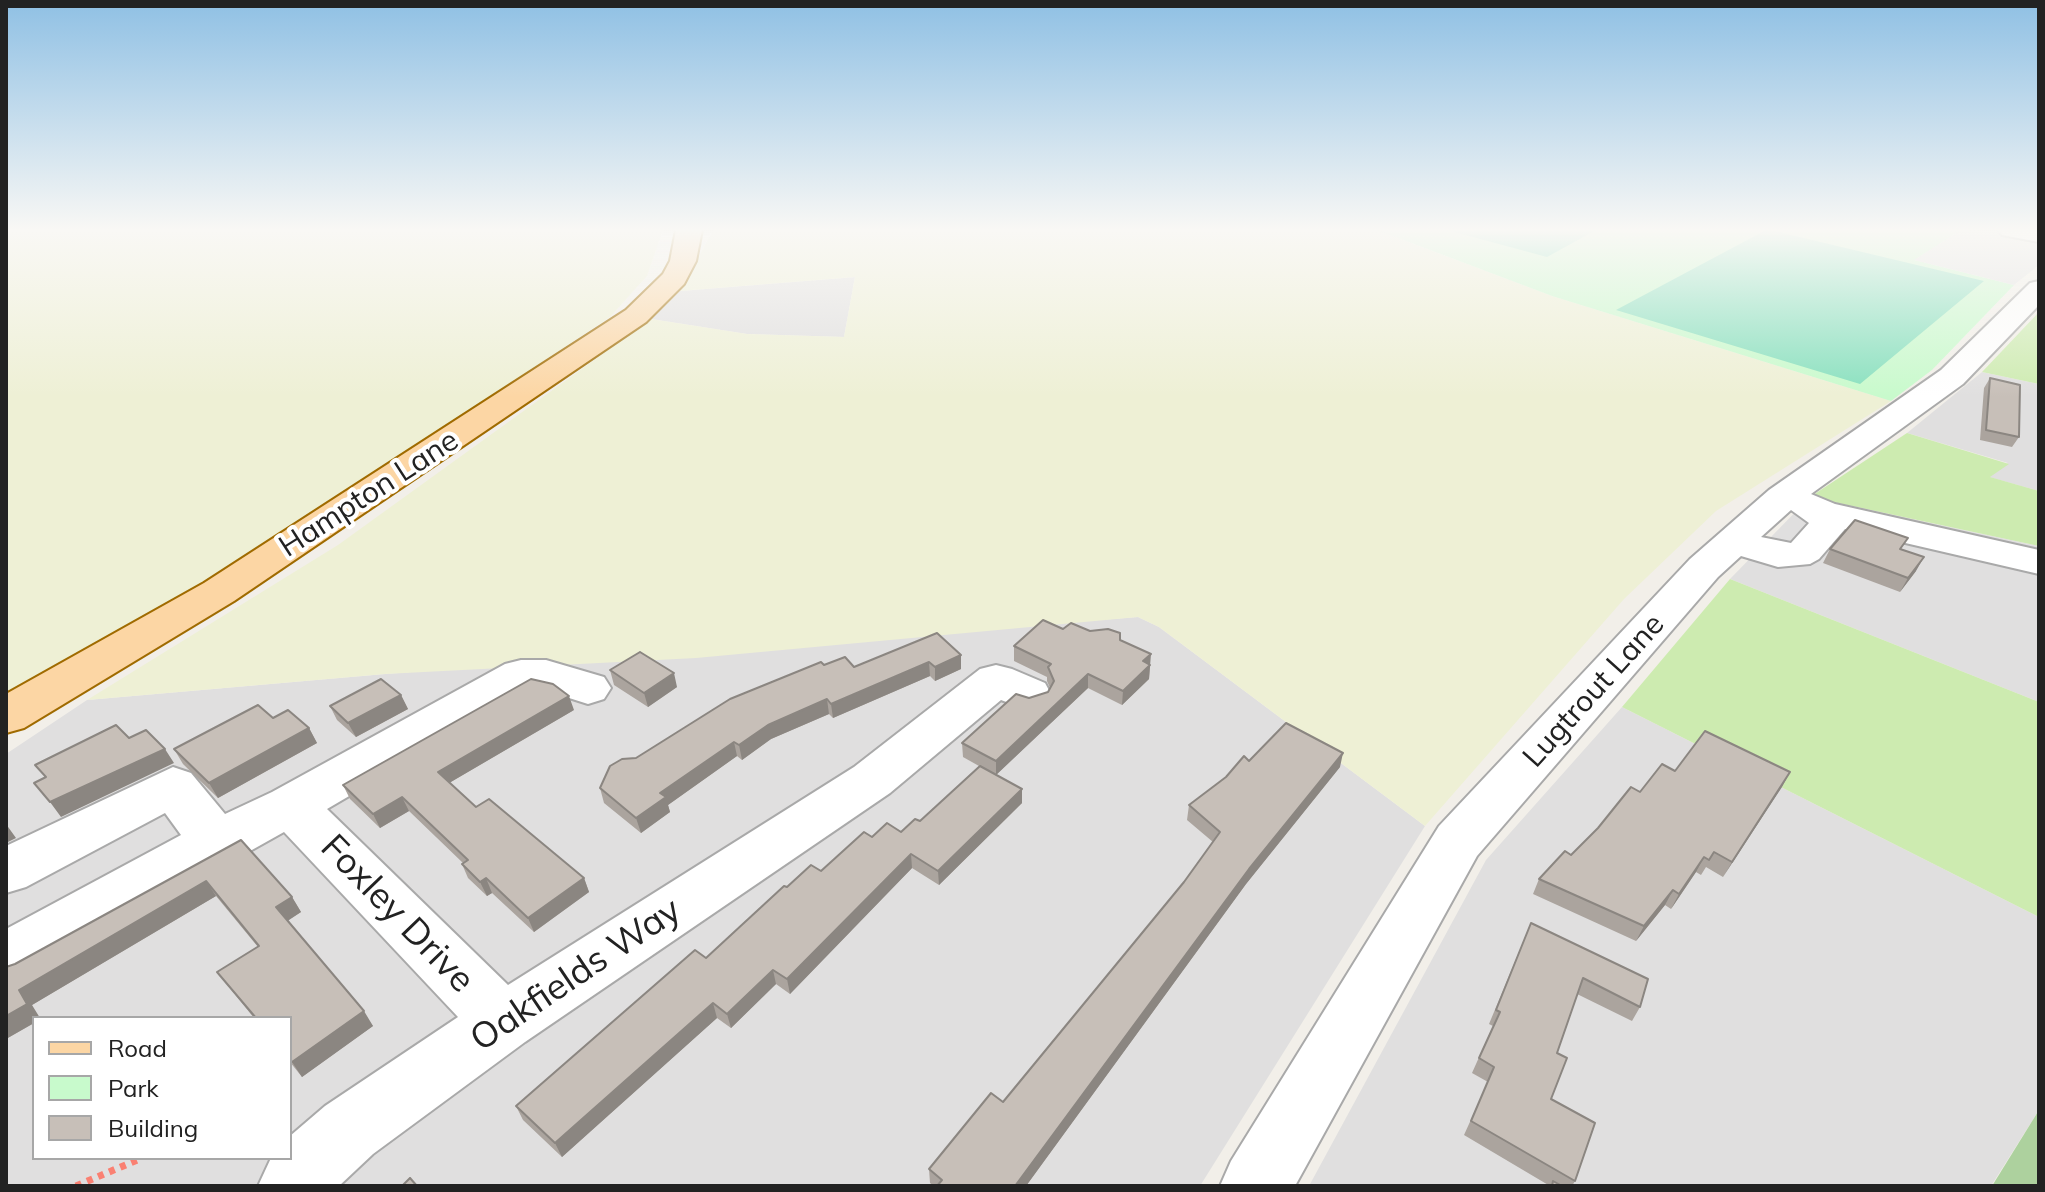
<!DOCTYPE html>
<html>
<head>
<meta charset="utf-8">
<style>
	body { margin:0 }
	#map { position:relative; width:2045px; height:1192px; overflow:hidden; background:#f2efe9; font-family:Mulish,sans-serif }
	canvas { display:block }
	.frame { position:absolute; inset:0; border:8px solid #222; pointer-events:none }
	.legend { position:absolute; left:32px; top:1016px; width:260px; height:144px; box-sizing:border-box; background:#fff; border:2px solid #a7a7a7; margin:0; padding:10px 14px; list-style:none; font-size:24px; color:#222 }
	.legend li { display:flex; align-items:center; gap:16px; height:40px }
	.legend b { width:40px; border:2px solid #a7a7a7 }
</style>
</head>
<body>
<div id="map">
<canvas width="2045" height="1192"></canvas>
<div class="frame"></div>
<ul class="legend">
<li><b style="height:10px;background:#fcd6a4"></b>Road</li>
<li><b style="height:22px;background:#c8facc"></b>Park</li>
<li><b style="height:22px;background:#c7bfb8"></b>Building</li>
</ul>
</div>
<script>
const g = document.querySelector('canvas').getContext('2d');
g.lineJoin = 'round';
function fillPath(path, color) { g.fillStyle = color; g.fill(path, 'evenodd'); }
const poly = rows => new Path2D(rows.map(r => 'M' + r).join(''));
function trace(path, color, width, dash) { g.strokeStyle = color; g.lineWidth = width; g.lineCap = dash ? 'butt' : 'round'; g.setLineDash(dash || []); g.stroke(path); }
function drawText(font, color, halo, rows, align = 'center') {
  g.font = font + ' Mulish,sans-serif'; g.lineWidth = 8; g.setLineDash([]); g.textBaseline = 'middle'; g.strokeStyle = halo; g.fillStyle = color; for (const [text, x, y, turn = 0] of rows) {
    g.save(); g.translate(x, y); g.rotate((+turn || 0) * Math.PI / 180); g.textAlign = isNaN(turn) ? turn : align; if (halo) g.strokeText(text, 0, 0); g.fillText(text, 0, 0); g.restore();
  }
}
fillPath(poly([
	[855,277,844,337,747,334,651,319,680,291],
	[1982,372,2039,384,2039,491,1989,477,2008,463,1907,433],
	[1810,497,2039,546,2039,702,1730,579],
	[1138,617,1159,627,1425,826,1200,1186,6,1186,6,754,87,700,385,674],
	[34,1018,290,1018,290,1158,34,1158],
	[1622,707,2039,917,2039,1110,1991,1186,1309,1186,1486,860]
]), '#e0dfdf');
fillPath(poly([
	[6,230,663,230,647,276,610,317,201,587,6,694],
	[713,230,1377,230,1552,296,1891,401,1716,511,1624,599,1425,826,1159,627,1138,617,696,658,385,674,87,700,338,545,651,319,747,334,844,337,855,277,680,291]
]), '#eef0d5');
fillPath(poly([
	[2039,312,2039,384,1982,372],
	[1907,433,2009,464,1990,477,2039,491,2039,546,1810,497],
	[1730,579,2039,702,2039,917,1622,707]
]), '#cdebb0');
fillPath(poly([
	[2039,1110,2039,1186,1992,1186]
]), '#add19e');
fillPath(poly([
	[1377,230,1961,230,1915,260,2014,285,1932,370,1891,401,1552,296]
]), '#c8facc');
fillPath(poly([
	[1447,230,1596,230,1547,257],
	[1766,230,1770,230,1984,281,1860,384,1616,310]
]), '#88e0be');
fillPath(poly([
	[1961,230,2039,232,2039,265,2014,285,1914,260]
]), '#e2e2e2');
const minor = poly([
	[1998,230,2039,230,2039,242,2002,235,1998,230],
	[2039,281,2039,305,1963,384,1811,494,1835,504,2039,550,2039,574,1845,529,1819,559,1810,564,1778,567,1741,556,1718,577,1477,856,1295,1186,1220,1186,1231,1161,1439,826,1690,559,1769,490,1941,370,2030,283,2039,281],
	[1791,510,1809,523,1791,543,1761,537,1791,510],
	[521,660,546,660,604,677,611,688,604,699,588,704,544,690,530,690,327,809,508,985,854,767,980,669,996,665,1012,669,1045,683,1051,694,1045,705,1028,710,1001,700,890,793,525,1042,373,1154,339,1186,258,1186,271,1158,290,1158,290,1136,325,1106,458,1017,284,832,27,976,6,984,6,929,181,835,165,813,26,887,6,893,6,846,173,767,191,773,225,814,272,792,505,664,521,660]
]);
const major = poly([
	[676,230,702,230,696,261,684,284,646,322,234,601,24,728,6,733,6,694,204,583,626,310,663,274,670,261,676,230]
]);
trace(minor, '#a9a9a9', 4);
trace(major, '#a06b00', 4);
trace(poly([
	[76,1186,142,1158]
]), '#fa8072', 7, [6, 6]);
fillPath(minor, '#fff');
fillPath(major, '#fcd6a4');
fillPath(poly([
	[1990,378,2019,437,2012,447,1980,440,1984,388],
	[1830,549,1901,549,1916,571,1900,592,1823,563],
	[1063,629,1090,631,1120,640,1150,665,1149,679,1122,705,1088,688,996,775,1022,789,1022,803,939,885,912,868,790,994,776,984,731,1028,717,1018,562,1157,523,1120,516,1106,706,958,787,887,821,871,872,837,901,832,920,821,979,766,963,757,962,743,1029,698,1048,692,1050,688,1047,681,1047,677,1014,661,1014,646],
	[937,633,961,669,935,681,930,676,833,718,829,714,771,739,742,760,737,756,668,805,670,812,641,833,604,803,600,788,636,758],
	[610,670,677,687,648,707,614,685],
	[401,695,408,709,356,737,337,720,330,706],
	[574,710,449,783,476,807,584,878,589,892,534,932,492,893,487,896,468,878,462,864,463,863,409,811,380,828,350,799,343,785],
	[273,718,309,728,317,743,218,798,183,764,174,749],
	[1340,767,1246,884,1026,1186,934,1186,930,1183,929,1169,1003,1102,1184,882,1213,842,1187,820,1189,805],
	[1675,771,1790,772,1723,877,1706,867,1701,875,1696,872,1671,909,1665,905,1636,941,1533,894,1539,879,1571,855,1640,792],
	[241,840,292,897,301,912,288,920,373,1026,302,1077,290,1062,290,1018,254,1018,217,972,258,947,216,896,32,1005,34,1023,6,1039,6,967,15,964],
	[1531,923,1640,1007,1632,1021,1577,994,1557,1053,1551,1099,1575,1181,1572,1186,1550,1186,1464,1135,1488,1082,1472,1073,1493,1026,1489,1024]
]), '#aba49e');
fillPath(poly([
	[1924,557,1916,571,1900,592,1908,578],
	[1151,654,1149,679,1122,705,1123,691,1143,661],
	[961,655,961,669,935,681,935,667],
	[929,662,930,676,833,718,831,704],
	[674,673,677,687,648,707,644,693],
	[1088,674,1088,688,996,775,996,761],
	[401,695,408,709,356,737,348,723],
	[569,696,574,710,444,786,438,772],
	[827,699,829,714,771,739,742,760,739,745,768,725],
	[309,728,317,743,218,798,209,783],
	[734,742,737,756,668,805,670,812,641,833,636,818,660,793],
	[165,749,174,763,61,817,50,802],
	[1343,753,1340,767,1246,884,1026,1186,1015,1186,1249,869],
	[1790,772,1782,787,1723,877,1732,862],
	[1022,789,1022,803,939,885,938,871],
	[402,797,409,811,380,828,373,814],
	[6,824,16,838,6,843],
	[911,854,912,868,790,994,787,979],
	[1704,857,1696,872,1671,909,1679,894],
	[486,878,492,893,487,896,480,882],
	[584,878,589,892,534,932,528,918],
	[206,881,216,896,32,1005,40,1018,34,1018,34,1023,6,1039,6,1016,19,990],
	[1673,890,1665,905,1636,941,1644,926],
	[292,897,301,912,286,922,276,907],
	[773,970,776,984,731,1028,727,1014],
	[713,1003,717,1018,562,1157,555,1143],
	[364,1011,373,1026,302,1077,292,1062]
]), '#8b8681');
const building = poly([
	[1990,378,2020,385,2019,437,1986,430,1990,378],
	[1855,520,1908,538,1900,549,1924,557,1908,578,1830,549,1855,520],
	[1043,620,1063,629,1071,623,1090,631,1108,629,1120,633,1120,640,1151,654,1143,661,1150,665,1123,691,1088,674,996,761,962,743,1016,694,1029,698,1048,692,1054,681,1048,667,1051,664,1014,646,1043,620],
	[937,633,961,655,935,667,929,662,831,704,827,699,768,725,739,745,734,742,660,793,666,797,636,818,600,788,610,766,622,759,636,758,730,699,821,662,824,665,845,657,854,667,937,633],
	[640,652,674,673,644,693,610,670,640,652],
	[381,679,401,695,348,723,330,706,381,679],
	[531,679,553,684,569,696,438,772,476,807,489,799,584,878,528,918,486,878,480,882,462,864,468,860,402,797,373,814,343,785,531,679],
	[258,705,273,718,288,710,309,728,209,783,174,749,258,705],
	[1286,723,1343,753,1249,869,1015,1186,937,1186,942,1180,929,1169,991,1093,1003,1102,1184,882,1220,832,1189,805,1226,777,1244,756,1249,761,1286,723],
	[116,725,129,738,146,730,165,749,50,802,34,783,46,777,35,765,116,725],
	[1705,731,1790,772,1732,862,1714,852,1709,860,1704,857,1679,894,1673,890,1644,926,1539,879,1565,851,1571,855,1598,828,1631,787,1640,792,1662,764,1675,771,1705,731],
	[980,766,1022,789,938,871,911,854,787,979,773,970,727,1014,713,1003,555,1143,516,1106,695,950,706,958,784,886,787,887,811,865,821,871,864,832,872,837,887,823,901,832,915,819,920,821,980,766],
	[241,840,292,897,276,907,364,1011,292,1062,290,1059,290,1018,256,1018,217,972,259,946,206,881,19,990,27,1004,6,1016,6,967,15,964,241,840],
	[1531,923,1648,979,1640,1007,1583,978,1557,1053,1567,1058,1551,1099,1595,1123,1575,1181,1471,1121,1494,1067,1479,1058,1500,1012,1496,1010,1531,923],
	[410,1178,417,1186,402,1186,410,1178],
	[1553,1181,1562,1186,1552,1186,1553,1181]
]);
fillPath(building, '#c7bfb8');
trace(building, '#8b8681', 2);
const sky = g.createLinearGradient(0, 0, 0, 397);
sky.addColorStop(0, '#8fc0e4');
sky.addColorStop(0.58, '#f9f8f5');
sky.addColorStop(1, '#f9f8f500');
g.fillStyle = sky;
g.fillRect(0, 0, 2045, 397);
drawText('30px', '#222', '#fff', [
	["Hampton Lane",369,494,-33],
	["Lugtrout Lane",1594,691,-48]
]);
drawText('36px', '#222', '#fff', [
	["Foxley Drive",397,914,46],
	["Oakfields Way",576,975,-34]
]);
</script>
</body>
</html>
